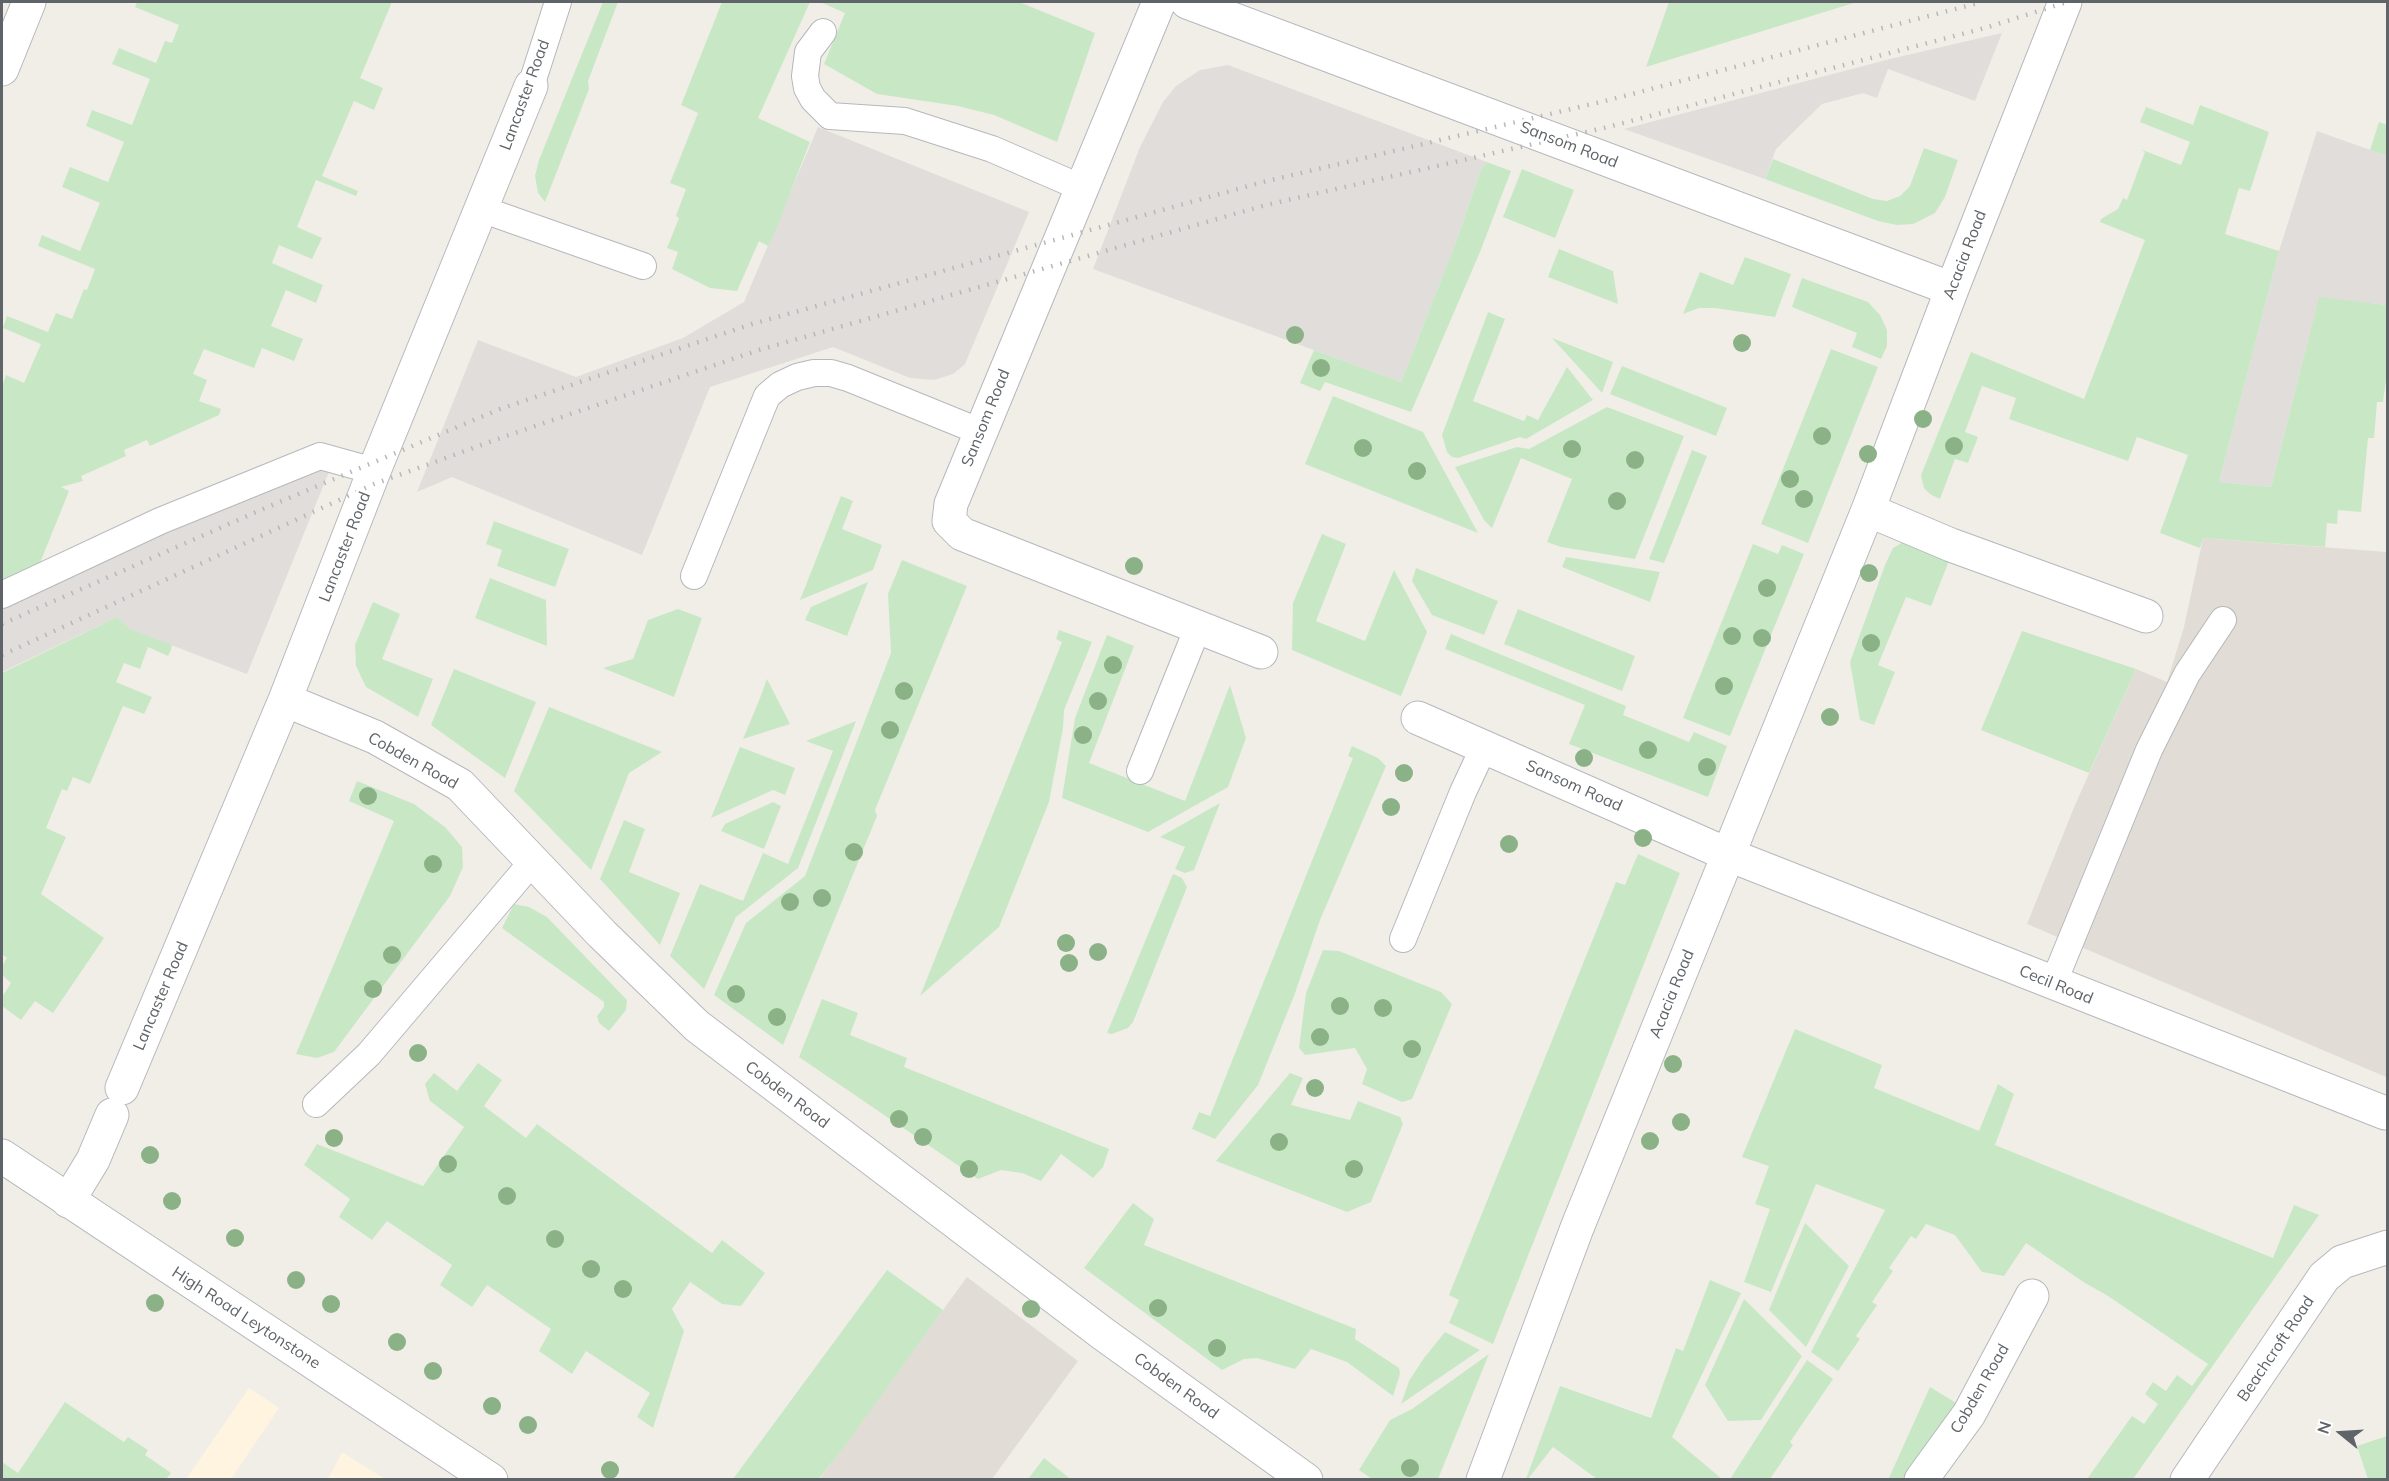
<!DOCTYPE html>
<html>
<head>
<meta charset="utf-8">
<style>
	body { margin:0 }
	#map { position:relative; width:2389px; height:1481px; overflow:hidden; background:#f1eee8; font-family:Mulish,sans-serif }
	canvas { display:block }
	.frame { position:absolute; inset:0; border:3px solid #5f6468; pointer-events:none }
	.north { position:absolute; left:2311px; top:1403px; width:60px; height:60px; -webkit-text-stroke:4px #fff; paint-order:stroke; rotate:288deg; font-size:16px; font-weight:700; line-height:24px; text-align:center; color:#5f6468 }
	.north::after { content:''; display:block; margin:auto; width:21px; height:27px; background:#5f6468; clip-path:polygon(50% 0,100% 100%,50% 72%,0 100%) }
</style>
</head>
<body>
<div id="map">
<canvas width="2389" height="1481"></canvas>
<div class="frame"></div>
<div class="north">N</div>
</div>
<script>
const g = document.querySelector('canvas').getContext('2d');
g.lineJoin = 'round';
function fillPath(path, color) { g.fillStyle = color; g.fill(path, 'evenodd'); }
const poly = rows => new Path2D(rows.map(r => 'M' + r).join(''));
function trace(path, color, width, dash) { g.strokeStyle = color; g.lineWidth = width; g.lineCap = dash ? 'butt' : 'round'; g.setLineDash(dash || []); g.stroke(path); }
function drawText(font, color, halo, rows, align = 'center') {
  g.font = font + ' Mulish,sans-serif'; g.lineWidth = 6; g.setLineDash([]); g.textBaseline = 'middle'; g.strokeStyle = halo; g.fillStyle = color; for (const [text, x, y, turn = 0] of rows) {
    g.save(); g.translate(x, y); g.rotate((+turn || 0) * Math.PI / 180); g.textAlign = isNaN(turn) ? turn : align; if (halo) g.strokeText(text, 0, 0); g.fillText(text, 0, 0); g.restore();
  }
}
fillPath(poly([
	[249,1388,279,1408,231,1479,186,1479],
	[342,1452,372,1471,386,1479,328,1479]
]), '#fef4e0');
fillPath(poly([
	[2002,33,1975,101,1888,69,1877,98,1863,93,1822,104,1776,149,1765,179,1624,129,1890,59],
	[1228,65,1487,162,1481,169,1456,242,1401,382,1093,269,1140,147,1163,102,1176,86,1200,70],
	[818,127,1029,212,965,364,953,374,934,380,910,378,833,347,710,387,642,555,452,477,417,492,478,340,576,377,683,338,744,302],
	[2317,131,2387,156,2387,305,2319,298,2271,487,2219,482,2279,251],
	[317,444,337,452,247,674,129,629,117,617,2,672,2,580]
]), '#e0ddda');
fillPath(poly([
	[2203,538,2387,552,2386,1077,2027,924,2075,805,2136,669,2167,682,2184,627],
	[967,1277,1078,1361,992,1479,819,1480]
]), '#e1ddd6');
fillPath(poly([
	[137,2,392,2,360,78,383,88,374,110,354,101,322,176,358,191,356,196,316,180,297,227,322,238,312,259,279,245,272,263,323,285,316,303,286,290,271,326,303,339,294,361,262,348,254,368,204,349,193,374,207,380,199,401,221,409,219,415,150,446,147,440,124,450,126,456,81,476,83,481,61,487,69,491,40,563,2,580,2,386,6,375,24,383,41,344,3,328,7,316,48,332,56,313,72,319,84,289,87,290,95,269,38,246,42,235,80,251,100,203,62,187,70,167,108,182,124,142,86,126,92,110,132,125,150,79,112,64,119,48,156,63,165,41,172,43,179,25,135,7],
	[603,2,618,2,588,81,589,89,545,202,538,193,535,176,539,160],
	[722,2,810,2,758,118,810,142,773,237,768,246,759,241,737,291,710,288,672,269,678,252,667,248,679,218,676,216,686,189,670,183,698,113,681,105],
	[820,2,1019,2,1095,33,1057,142,994,115,958,106,877,94,824,64,845,13],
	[1669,2,1857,2,1646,67],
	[2200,105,2269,132,2250,191,2239,188,2225,234,2279,251,2219,482,2271,487,2319,297,2387,305,2388,364,2383,402,2377,402,2374,438,2368,438,2361,512,2338,510,2337,524,2327,523,2325,547,2203,538,2200,548,2160,533,2188,455,2137,437,2128,461,2009,419,2016,398,1982,386,1965,432,1978,437,1968,463,1955,459,1940,499,1930,494,1924,488,1921,475,1971,352,2084,399,2145,240,2100,222,2101,219,2118,209,2123,198,2127,200,2145,152,2140,149,2181,165,2190,142,2140,122,2146,107,2193,125],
	[2379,122,2387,125,2387,156,2370,150],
	[1924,148,1958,160,1945,197,1935,213,1913,224,1897,225,1878,221,1765,179,1773,159,1873,199,1887,201,1900,196,1910,186],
	[1487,162,1511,171,1480,252,1411,412,1325,382,1320,391,1300,383,1314,350,1401,382,1456,242,1481,169],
	[1522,169,1574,190,1555,238,1503,217],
	[1559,249,1613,271,1618,304,1548,277],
	[1745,257,1791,274,1775,317,1715,308,1699,308,1683,314,1700,272,1733,285],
	[1802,278,1868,302,1880,315,1887,330,1887,346,1881,359,1852,347,1857,333,1792,307],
	[1488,312,1505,319,1473,401,1524,421,1527,415,1538,420,1567,367,1593,400,1526,439,1520,437,1458,458,1452,457,1447,452,1442,435],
	[1552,338,1613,362,1602,393],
	[1831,349,1878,367,1808,543,1761,524],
	[1622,366,1727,408,1716,436,1610,394],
	[1333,396,1423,432,1478,533,1305,464],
	[1607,407,1684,436,1635,559,1561,547,1547,542,1572,479,1521,458,1492,528,1484,520,1455,467,1517,447,1529,449],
	[1692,450,1707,456,1664,563,1649,559],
	[841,496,853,501,842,529,882,545,873,570,800,600],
	[494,521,569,549,555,587,497,566,502,550,486,544],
	[1322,534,1346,544,1316,621,1365,641,1394,570,1427,632,1401,696,1292,650,1293,603],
	[1905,541,1951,556,1931,606,1906,597,1878,665,1895,672,1874,725,1860,720,1850,662,1885,565,1893,548],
	[1753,544,1778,554,1782,545,1804,554,1730,736,1683,718],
	[1566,557,1660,572,1650,602,1562,567],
	[902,560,967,586,875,810,877,816,783,1045,714,995,746,923,805,876,891,653,888,594],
	[1416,568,1498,601,1484,635,1432,615,1412,581],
	[490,578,546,600,547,646,475,618],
	[868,582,847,636,805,620,811,607],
	[373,602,400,614,382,659,433,679,418,717,366,687,356,666,355,645],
	[678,609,702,618,674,697,603,668,633,659,648,620],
	[1518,609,1635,656,1622,691,1504,644],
	[117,617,130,629,172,645,171,650,168,656,148,647,140,669,124,663,116,682,152,697,144,714,123,706,90,784,73,777,67,791,62,789,46,828,66,837,41,894,104,938,53,1013,35,1001,21,1020,2,1006,2,997,11,983,2,975,2,966,7,958,2,954,2,673],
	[1059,630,1092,642,1064,710,1063,728,1049,802,999,927,920,996,1062,642,1056,639],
	[2022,631,2136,669,2089,773,1981,730],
	[1451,634,1626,706,1623,715,1638,721,1689,742,1694,732,1727,746,1708,797,1569,744,1585,705,1445,649],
	[1107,635,1134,646,1089,763,1185,801,1230,685,1246,738,1228,787,1148,832,1062,798,1075,718],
	[454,669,536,702,505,778,431,725],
	[767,679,790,724,743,739,760,698],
	[549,707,662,752,629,773,591,870,514,791],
	[856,721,798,868,736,917,704,989,670,956,700,884,743,901,763,853,788,864,833,751,806,741],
	[1352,746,1378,758,1386,766,1320,920,1294,996,1258,1085,1215,1139,1192,1129,1199,1112,1210,1116,1353,758,1348,756],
	[740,747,795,768,785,795,773,790,711,818],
	[357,781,414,804,445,827,462,847,463,867,450,896,334,1052,317,1058,296,1054,394,821,349,801],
	[773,802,781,806,764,849,721,831,725,824],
	[1220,803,1194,870,1185,873,1175,869,1185,847,1160,837],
	[624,820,645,829,629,872,680,893,660,945,600,879],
	[1638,854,1680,873,1493,1344,1449,1323,1459,1300,1449,1295,1616,882,1625,885],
	[1173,874,1182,878,1187,887,1133,1022,1128,1028,1112,1034,1107,1033],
	[514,904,529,907,547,917,627,1000,626,1010,609,1031,599,1023,597,1016,604,1007,604,1002,502,928],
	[1323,950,1339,951,1441,992,1452,1004,1412,1099,1402,1102,1362,1084,1367,1069,1355,1048,1305,1055,1299,1048,1306,993],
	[822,999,858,1013,850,1035,907,1058,904,1067,1109,1149,1103,1167,1093,1178,1061,1154,1041,1181,1022,1173,1001,1170,978,1179,799,1057],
	[1795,1029,1882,1065,1874,1088,1979,1131,1998,1084,2014,1094,1995,1145,2273,1258,2294,1205,2319,1215,2133,1479,2087,1479,2132,1416,2144,1424,2158,1404,2145,1394,2153,1382,2166,1391,2177,1375,2192,1386,2208,1364,2108,1296,2085,1283,2026,1243,2004,1276,1982,1272,1955,1235,1926,1224,1916,1239,1911,1236,1889,1268,1893,1271,1872,1302,1877,1305,1856,1336,1860,1339,1838,1371,1811,1352,1885,1210,1816,1184,1771,1292,1744,1282,1770,1209,1755,1204,1769,1166,1742,1157],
	[478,1063,502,1080,484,1106,526,1138,537,1124,712,1253,722,1240,765,1273,741,1306,722,1304,690,1282,672,1309,684,1331,653,1428,637,1417,650,1393,586,1351,572,1374,539,1351,551,1329,487,1285,472,1307,440,1285,452,1265,387,1221,372,1240,339,1217,350,1199,304,1165,317,1144,423,1186,464,1127,430,1101,425,1084,434,1073,457,1091],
	[1290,1073,1303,1078,1291,1105,1350,1120,1358,1101,1400,1117,1403,1124,1371,1202,1347,1212,1216,1161],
	[1133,1203,1154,1219,1144,1245,1356,1329,1355,1339,1399,1368,1400,1374,1393,1396,1347,1362,1311,1349,1295,1369,1257,1358,1244,1359,1222,1370,1084,1268],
	[1805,1223,1849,1266,1806,1347,1769,1310],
	[887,1270,943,1310,847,1443,819,1479,733,1479],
	[1710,1280,1741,1293,1672,1437,1722,1479,1597,1479,1553,1447,1528,1479,1526,1479,1560,1386,1651,1418,1676,1348,1683,1351],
	[1744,1299,1802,1356,1761,1420,1728,1421,1705,1385],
	[1445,1332,1480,1350,1401,1404,1409,1381,1424,1358],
	[1489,1354,1438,1479,1372,1479,1359,1470,1390,1420,1412,1409],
	[1807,1360,1833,1379,1790,1442,1793,1445,1770,1479,1730,1479],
	[1930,1387,1961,1406,1910,1479,1888,1480],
	[65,1402,124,1442,128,1437,148,1450,145,1455,171,1473,166,1479,2,1479,2,1462,18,1473],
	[2387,1436,2387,1479,2368,1479,2357,1446],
	[1044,1458,1068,1477,1072,1479,1028,1479]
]), '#c8e8c5');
const service = poly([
	[823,32,808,52,805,76,807,88,813,99,830,116,905,121,992,149,1082,188],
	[531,86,558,2],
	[481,209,643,266],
	[694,576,767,396,780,385,797,377,814,373,831,373,848,378,981,432],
	[2,595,160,521,320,456,374,471],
	[1140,771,1198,627],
	[1403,939,1463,792,1484,747],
	[2053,984,2149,750,2187,674,2223,620],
	[316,1104,369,1054,533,861]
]);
const minor = poly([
	[1159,2,951,504,949,521,962,534,1261,652],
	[1187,2,1952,289],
	[2,69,29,2],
	[1868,510,1951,545,2146,616],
	[285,700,375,737,460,785,602,934,697,1026,1102,1333,1306,1480],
	[1418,718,1729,855,2385,1113],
	[122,1088,285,700,374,471,531,86],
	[68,1201,93,1160,112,1115],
	[1483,1480,1577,1228,1868,510,1952,289,2065,2],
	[1921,1480,1969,1414,2032,1296],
	[2187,1480,2324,1277,2342,1262,2388,1247]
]);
const tertiary = poly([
	[2,1156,491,1480]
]);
trace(service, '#b5b8bc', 28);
trace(minor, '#b5b8bc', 35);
trace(tertiary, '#b5b8bc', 35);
trace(service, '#fff', 26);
trace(minor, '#fff', 33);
trace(tertiary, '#fff', 33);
trace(poly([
	[2,624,263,509,500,409,752,324,1263,182,1609,100,1982,2],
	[2,655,374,484,506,436,759,350,1266,205,1608,127,1985,28,2067,2]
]), '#b6b7b8', 4.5, [1.5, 8]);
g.fillStyle = '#8bb286';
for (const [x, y] of [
	[1295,335],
	[1742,343],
	[1321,368],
	[1923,419],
	[1822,436],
	[1954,446],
	[1363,448],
	[1572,449],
	[1868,454],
	[1635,460],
	[1417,471],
	[1790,479],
	[1804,499],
	[1617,501],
	[1134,566],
	[1869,573],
	[1767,588],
	[1732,636],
	[1762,638],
	[1871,643],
	[1113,665],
	[1724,686],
	[904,691],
	[1098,701],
	[1830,717],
	[890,730],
	[1083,735],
	[1648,750],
	[1584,758],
	[1707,767],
	[1404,773],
	[368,796],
	[1391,807],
	[1643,838],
	[1509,844],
	[854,852],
	[433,864],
	[822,898],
	[790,902],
	[1066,943],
	[1098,952],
	[392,955],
	[1069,963],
	[373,989],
	[736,994],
	[1340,1006],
	[1383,1008],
	[777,1017],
	[1320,1037],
	[1412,1049],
	[418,1053],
	[1673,1064],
	[1315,1088],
	[899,1119],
	[1681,1122],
	[923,1137],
	[334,1138],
	[1650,1141],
	[1279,1142],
	[150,1155],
	[448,1164],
	[969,1169],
	[1354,1169],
	[507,1196],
	[172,1201],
	[235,1238],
	[555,1239],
	[591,1269],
	[296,1280],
	[623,1289],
	[155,1303],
	[331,1304],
	[1158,1308],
	[1031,1309],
	[397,1342],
	[1217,1348],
	[433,1371],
	[492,1406],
	[528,1425],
	[1410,1468],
	[610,1470]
]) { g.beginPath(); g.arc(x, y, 9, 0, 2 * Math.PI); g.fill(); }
drawText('16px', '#5f6468', '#fff', [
	["Lancaster Road",525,95,-70],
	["Sansom Road",1569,145,21],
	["Acacia Road",1965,255,-69],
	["Sansom Road",986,418,-68],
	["Lancaster Road",345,547,-69],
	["Cobden Road",413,761,29],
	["Sansom Road",1574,786,24],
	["Cecil Road",2056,985,22],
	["Acacia Road",1672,994,-68],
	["Lancaster Road",161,996,-67],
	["Cobden Road",787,1095,37],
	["High Road Leytonstone",246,1318,33],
	["Beachcroft Road",2276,1349,-56],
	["Cobden Road",1176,1386,36],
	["Cobden Road",1980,1389,-60]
]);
</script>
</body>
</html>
